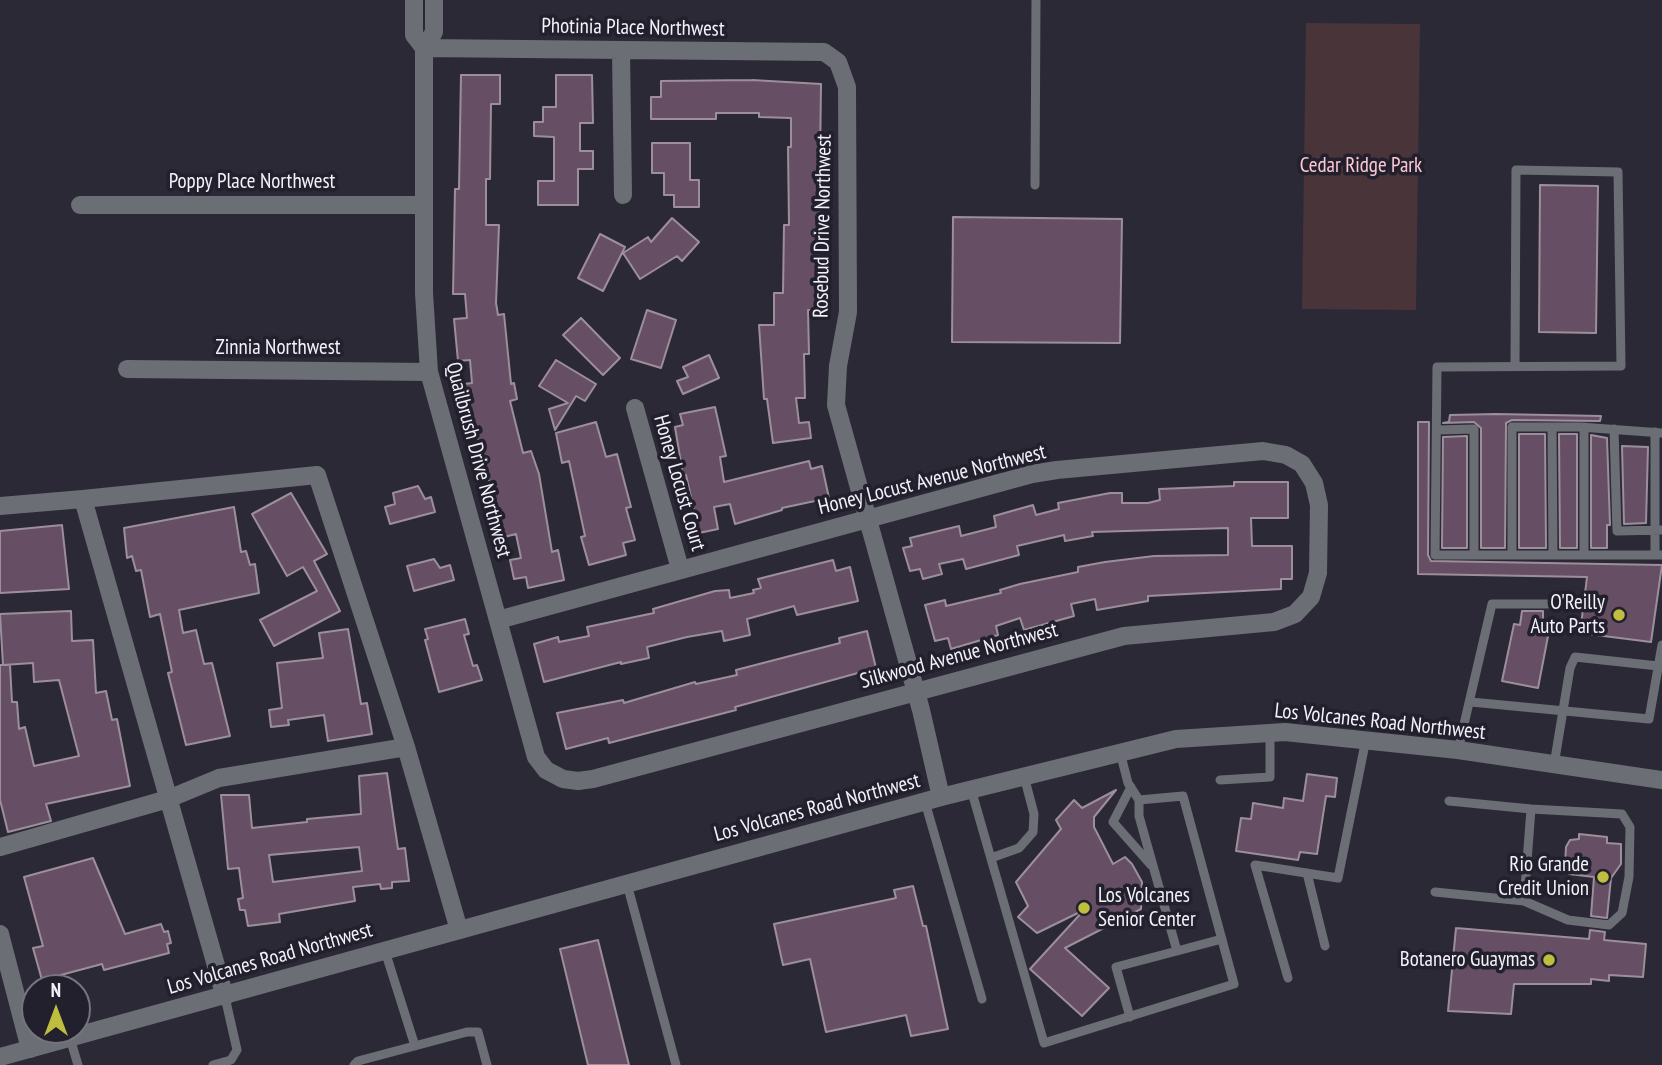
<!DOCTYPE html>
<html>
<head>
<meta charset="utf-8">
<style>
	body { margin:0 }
	#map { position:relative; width:1662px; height:1065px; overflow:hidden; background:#2c2936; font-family:"PT Sans Narrow",sans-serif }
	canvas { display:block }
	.north { position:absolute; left:21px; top:974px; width:70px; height:70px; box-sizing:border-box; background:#22202c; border:2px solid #76747e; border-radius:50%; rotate:0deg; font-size:19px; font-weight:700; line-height:28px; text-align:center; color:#f3f2fa }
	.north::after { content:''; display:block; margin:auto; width:24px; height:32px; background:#c0be41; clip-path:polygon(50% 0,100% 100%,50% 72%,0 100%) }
</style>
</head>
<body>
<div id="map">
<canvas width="1662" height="1065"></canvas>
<div class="north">N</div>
</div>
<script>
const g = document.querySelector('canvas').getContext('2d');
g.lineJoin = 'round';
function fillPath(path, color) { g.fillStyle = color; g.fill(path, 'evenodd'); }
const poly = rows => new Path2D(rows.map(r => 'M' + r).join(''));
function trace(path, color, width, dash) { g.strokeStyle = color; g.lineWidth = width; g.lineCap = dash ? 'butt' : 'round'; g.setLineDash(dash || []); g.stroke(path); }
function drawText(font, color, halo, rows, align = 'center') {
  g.font = font + ' "PT Sans Narrow",sans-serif'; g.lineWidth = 7; g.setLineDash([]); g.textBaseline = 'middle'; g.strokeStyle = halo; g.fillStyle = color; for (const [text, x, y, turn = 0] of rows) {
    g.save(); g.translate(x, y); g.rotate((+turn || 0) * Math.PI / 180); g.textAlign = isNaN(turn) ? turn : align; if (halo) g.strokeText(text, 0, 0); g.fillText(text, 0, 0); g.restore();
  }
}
fillPath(poly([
	[1306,23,1420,24,1416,310,1302,309]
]), '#493439');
const building = poly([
	[461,75,500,75,500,104,491,104,490,179,486,179,486,225,499,225,496,303,498,315,504,314,511,384,514,383,517,399,510,401,523,453,531,451,539,474,552,552,558,550,564,580,528,588,526,577,514,579,510,560,521,558,516,534,504,537,467,398,464,384,472,383,470,360,458,361,454,319,467,318,465,294,453,294,455,189,459,189,461,75],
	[556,75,592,75,593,123,580,123,580,151,593,151,593,169,578,169,578,205,538,205,538,181,554,181,554,137,534,136,534,122,543,122,543,107,556,107,556,75],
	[752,80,821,84,818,310,808,310,809,354,804,354,805,398,796,398,799,423,809,422,811,438,773,443,767,399,764,399,759,325,774,325,774,293,783,293,784,225,789,225,788,147,791,147,791,118,759,117,759,113,716,113,716,119,651,119,651,97,661,97,661,81,752,80],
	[652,143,690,143,690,180,699,180,699,207,674,207,674,195,664,195,664,173,652,173,652,143],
	[1540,185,1598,186,1596,333,1539,332,1540,185],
	[953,217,1122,219,1120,343,952,342,953,217],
	[672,218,699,242,682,261,677,256,640,279,623,253,648,237,651,242,672,218],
	[600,234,625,247,603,291,578,278,600,234],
	[647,310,676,320,661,368,631,359,647,310],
	[581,318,620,358,603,375,563,335,581,318],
	[709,355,719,378,683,394,677,381,688,377,683,367,709,355],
	[556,360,596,384,585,401,576,396,555,430,549,409,568,403,539,386,556,360],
	[715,407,726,456,720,457,724,482,809,461,811,469,822,466,829,498,782,508,782,510,735,524,730,504,714,507,718,529,699,533,686,475,683,475,675,427,683,425,680,414,715,407],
	[1450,415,1496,414,1601,416,1600,421,1512,420,1506,423,1505,548,1481,548,1481,428,1474,422,1443,423,1449,422,1450,415],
	[596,422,606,457,617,454,631,507,626,508,635,540,623,543,626,555,589,565,581,537,585,536,569,461,562,463,556,433,596,422],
	[1418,422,1429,422,1428,555,1431,561,1662,565,1651,642,1580,633,1587,577,1418,574,1418,422],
	[1519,434,1545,434,1546,548,1519,548,1519,434],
	[1559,434,1577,434,1577,548,1560,548,1559,434],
	[1591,435,1607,438,1610,525,1607,525,1607,548,1591,548,1591,435],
	[1467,436,1467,548,1442,548,1443,437,1467,436],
	[1622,446,1648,447,1646,523,1624,524,1622,446],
	[1234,482,1288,482,1288,518,1251,518,1252,546,1292,546,1292,579,1281,579,1281,589,1148,596,1148,601,1097,610,1095,599,1071,604,1074,616,1024,630,1020,618,996,626,998,635,951,649,948,638,935,641,925,605,945,600,946,606,1001,593,1000,590,1020,584,1078,572,1078,567,1105,562,1154,556,1228,555,1228,528,1092,532,1093,536,1065,541,1064,535,1017,546,1019,555,966,569,963,559,939,564,942,574,923,579,920,569,910,571,903,548,912,546,910,538,959,526,961,536,996,527,994,516,1033,505,1036,515,1059,509,1058,503,1110,493,1122,493,1122,503,1148,503,1160,500,1159,489,1234,486,1234,482],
	[418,486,425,499,431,497,435,512,390,524,385,507,395,504,393,493,418,486],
	[291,493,327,554,314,561,340,611,274,646,260,620,317,591,303,567,287,576,252,514,291,493],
	[234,507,241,552,246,551,250,565,255,564,259,593,179,610,183,633,196,630,204,664,212,663,230,736,186,745,168,673,172,672,160,614,150,617,141,570,136,571,132,556,127,558,124,528,234,507],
	[62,525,69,589,0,593,0,531,62,525],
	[434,559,440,568,450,565,454,580,414,591,407,566,434,559],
	[833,560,836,571,850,567,858,601,797,615,794,606,747,619,750,635,724,641,722,631,687,637,647,647,649,658,621,664,621,662,544,682,534,644,558,637,559,642,589,636,587,627,654,613,653,609,715,591,729,590,730,598,754,593,753,590,761,588,758,579,833,560],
	[71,611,72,641,93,640,96,693,106,691,112,720,117,719,130,786,46,804,51,821,8,832,0,800,0,665,10,665,12,702,17,702,19,729,25,727,34,766,79,756,59,680,34,682,33,663,3,665,0,614,71,611],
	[1522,611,1543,611,1543,629,1549,631,1538,688,1502,681,1514,624,1520,625,1522,611],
	[465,619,469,634,464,635,473,666,477,665,482,680,439,692,425,640,428,639,425,629,465,619],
	[348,629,361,704,367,703,372,734,328,741,324,715,288,720,289,725,271,727,269,710,282,708,277,663,323,658,319,633,348,629],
	[867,631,876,668,735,707,736,710,609,743,608,738,566,749,557,713,623,700,624,703,695,682,696,684,737,675,736,670,840,643,839,638,867,631],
	[387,773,398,849,405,848,409,881,392,882,392,888,381,889,380,884,353,887,355,901,279,914,280,922,248,926,245,910,240,910,238,899,243,898,239,868,228,869,221,795,249,795,252,828,307,822,307,819,361,814,359,776,387,773],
	[359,847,362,871,273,882,269,855,359,847],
	[1307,774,1337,778,1335,797,1326,796,1317,854,1300,852,1298,860,1236,851,1241,818,1251,819,1253,803,1283,808,1284,798,1303,801,1307,774],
	[1116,790,1094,817,1094,827,1113,864,1125,857,1132,864,1142,882,1141,909,1065,948,1109,988,1082,1016,1030,969,1084,910,1037,933,1018,917,1028,906,1016,882,1061,829,1056,820,1074,800,1082,808,1116,790],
	[1579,834,1607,837,1607,843,1621,844,1621,864,1611,878,1607,918,1591,916,1594,877,1569,874,1570,865,1565,865,1566,847,1570,840,1579,839,1579,834],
	[93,858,125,934,161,924,164,932,168,931,171,943,167,944,169,953,104,970,102,964,42,980,33,948,43,946,24,877,93,858],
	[913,886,923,926,926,926,948,1029,911,1036,906,1015,826,1032,810,959,783,965,774,924,896,898,894,890,913,886],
	[1456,928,1589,939,1590,930,1605,932,1604,940,1646,944,1643,977,1609,975,1609,981,1591,979,1591,984,1514,984,1511,1014,1448,1011,1456,928],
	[598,940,629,1065,588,1065,560,949,598,940]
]);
fillPath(building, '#664e64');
trace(building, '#9c8f9b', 2);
trace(poly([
	[1035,185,1036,0],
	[1515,365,1516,170,1618,172,1621,366,1437,367,1435,555,1662,555],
	[1552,427,1553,555],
	[1584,427,1584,555],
	[1614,429,1617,531,1662,530],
	[1437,430,1474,429,1474,555],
	[1512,555,1512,427,1580,427,1662,433],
	[1655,555,1655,432],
	[1471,702,1649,719,1662,645],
	[1458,750,1492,604,1570,604],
	[1554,765,1570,668,1575,657,1658,666],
	[1220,780,1270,777,1270,733],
	[1131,787,1113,822,1151,865],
	[971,789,1044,1043,1234,984,1183,796,1139,800,1128,783,1120,752],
	[1139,800,1139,816,1177,951,1222,939],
	[925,802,982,999],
	[991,858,1019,848,1033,832,1034,814,1024,776],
	[1307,873,1325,946],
	[627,884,676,1065],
	[1435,892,1524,901,1531,809,1449,801],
	[1524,901,1568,920,1609,925,1622,913,1629,877,1630,827,1622,814,1531,809],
	[385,951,415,1046],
	[1288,978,1255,865,1338,878,1366,739],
	[1130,1017,1116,967,1177,951],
	[70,1038,78,1065],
	[213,1065,231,1060,237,1050,225,997],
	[354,1065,358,1061,467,1032,478,1032,487,1065]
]), '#6b6f75', 9);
trace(poly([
	[414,0,414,35,424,48],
	[434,0,434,32,424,48,424,293,429,372,536,757,546,770,563,779,578,781,593,779,1124,636,1274,622,1295,614,1311,597,1318,573,1319,505,1314,483,1302,464,1286,455,1263,451,1057,470,1032,474,498,620],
	[424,48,824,52,838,62,847,87,848,312,838,366,836,405,921,710,941,797],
	[621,51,623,195],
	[80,205,424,205],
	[127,369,429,372],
	[635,408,680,569],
	[0,506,83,499],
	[0,847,168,799,219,778,406,747],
	[0,934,30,1049],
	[225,997,83,499,317,475,406,747,459,930]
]), '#6b6f75', 18);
trace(poly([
	[0,1057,941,797,1176,739,1285,732,1458,750,1662,780]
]), '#6b6f75', 18);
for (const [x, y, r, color] of [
	[1619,615,7,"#c0be41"],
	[1603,877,7,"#c0be41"],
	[1084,908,7,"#c0be41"],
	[1549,960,7,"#c0be41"]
]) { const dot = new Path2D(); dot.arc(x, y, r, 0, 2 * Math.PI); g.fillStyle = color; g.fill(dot); trace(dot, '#22202c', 2.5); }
drawText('21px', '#f3f2fa', '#22202c', [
	["Photinia Place Northwest",633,28,1],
	["Poppy Place Northwest",252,182],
	["Rosebud Drive Northwest",823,226,-89],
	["Zinnia Northwest",278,348],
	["Quailbrush Drive Northwest",478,460,75],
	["Honey Locust Avenue Northwest",932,480,-14],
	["Honey Locust Court",679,483,74],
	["Silkwood Avenue Northwest",959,656,-15],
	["Los Volcanes Road Northwest",1380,722,6],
	["Los Volcanes Road Northwest",817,808,-15],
	["Los Volcanes Road Northwest",270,959,-16]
]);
drawText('21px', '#fbc8d3', '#22202c', [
	["Cedar Ridge Park",1361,166]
]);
drawText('21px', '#f3f2fa', '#22202c', [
	["O'Reilly",1605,603],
	["Auto Parts",1605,627],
	["Rio Grande",1589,865],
	["Credit Union",1589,889],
	["Los Volcanes",1098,896,"left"],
	["Senior Center",1098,920,"left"],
	["Botanero Guaymas",1535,960]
], 'right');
</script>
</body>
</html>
